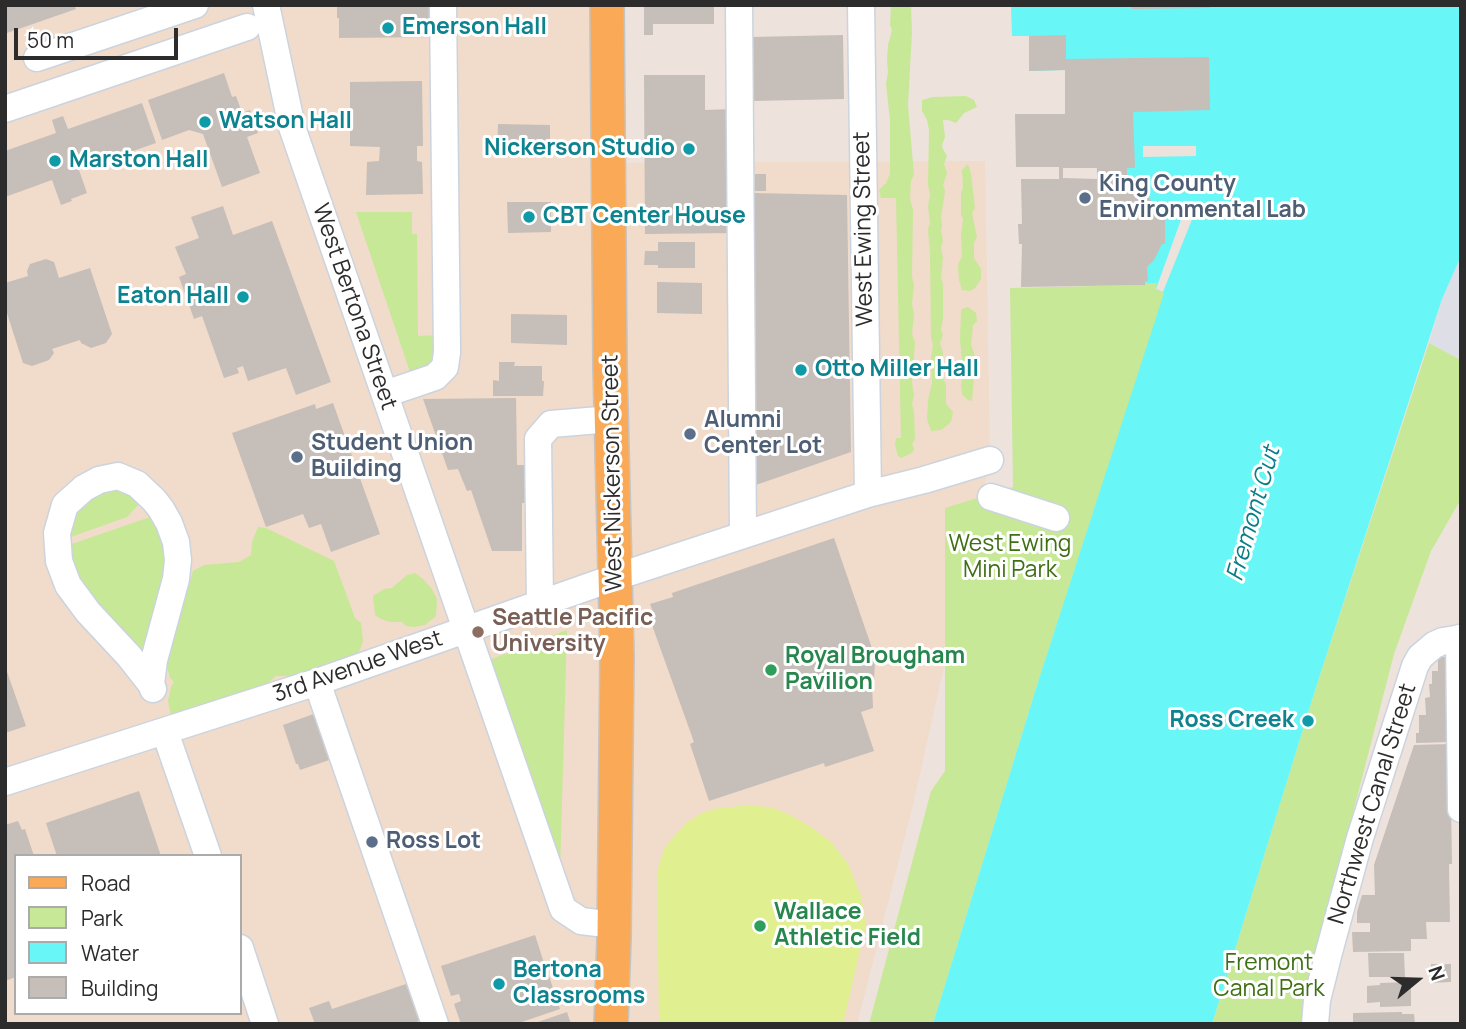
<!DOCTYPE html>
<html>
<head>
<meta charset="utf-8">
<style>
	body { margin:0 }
	#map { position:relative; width:1466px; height:1029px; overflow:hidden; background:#eee2dd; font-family:Manrope,sans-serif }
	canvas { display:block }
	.frame { position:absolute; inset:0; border:7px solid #2c2c2c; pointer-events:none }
	.legend { position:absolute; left:14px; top:854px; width:228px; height:161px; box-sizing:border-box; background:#fff; border:2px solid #ababab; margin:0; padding:9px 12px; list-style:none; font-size:21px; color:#2c2c2c }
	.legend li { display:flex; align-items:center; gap:14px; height:35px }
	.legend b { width:35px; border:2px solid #ababab }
	.north { position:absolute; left:1382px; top:945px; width:70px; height:70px; -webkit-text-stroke:5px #fff; paint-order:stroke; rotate:71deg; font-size:19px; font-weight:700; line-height:28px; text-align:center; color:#2c2c2c }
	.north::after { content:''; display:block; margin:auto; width:24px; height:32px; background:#2c2c2c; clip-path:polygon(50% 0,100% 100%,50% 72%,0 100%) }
	.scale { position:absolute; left:14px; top:28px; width:164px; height:32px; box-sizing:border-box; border:4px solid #2c2c2c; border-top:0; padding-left:9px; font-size:21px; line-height:24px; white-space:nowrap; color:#2c2c2c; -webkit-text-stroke:5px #fff; paint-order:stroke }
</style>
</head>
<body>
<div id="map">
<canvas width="1466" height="1029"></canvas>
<div class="frame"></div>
<ul class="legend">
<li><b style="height:9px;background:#faaa56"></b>Road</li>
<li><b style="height:19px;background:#c7e896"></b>Park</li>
<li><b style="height:19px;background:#69f6f7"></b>Water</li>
<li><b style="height:19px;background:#c6beb8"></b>Building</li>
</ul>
<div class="north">N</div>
<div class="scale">50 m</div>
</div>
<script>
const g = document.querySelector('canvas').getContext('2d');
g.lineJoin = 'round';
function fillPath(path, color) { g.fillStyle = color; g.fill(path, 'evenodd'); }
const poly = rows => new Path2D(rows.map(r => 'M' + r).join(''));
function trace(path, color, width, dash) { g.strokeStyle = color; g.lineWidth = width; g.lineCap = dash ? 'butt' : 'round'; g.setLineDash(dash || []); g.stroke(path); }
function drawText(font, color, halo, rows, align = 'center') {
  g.font = font + ' Manrope,sans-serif'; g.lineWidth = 6; g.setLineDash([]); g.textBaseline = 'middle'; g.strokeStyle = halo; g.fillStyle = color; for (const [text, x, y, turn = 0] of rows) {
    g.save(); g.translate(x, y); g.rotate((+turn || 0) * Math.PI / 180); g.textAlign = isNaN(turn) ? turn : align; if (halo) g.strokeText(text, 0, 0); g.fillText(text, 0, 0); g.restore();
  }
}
fillPath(poly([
	[1461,256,1461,360,1429,343,1442,299]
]), '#dedee6');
fillPath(poly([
	[5,5,607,5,609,163,985,161,990,460,913,805,857,1024,5,1024],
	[16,856,240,856,240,1013,16,1013]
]), '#f1dbcb');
fillPath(poly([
	[891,5,911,5,912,33,908,105,914,175,911,180,910,199,913,210,912,277,914,285,912,304,914,314,912,334,915,343,912,383,914,395,912,404,914,412,915,439,912,444,914,449,912,453,901,458,898,456,895,445,896,438,901,438,896,198,881,198,879,190,886,183,890,174,890,120,886,84,888,72,887,60,888,45,892,30,890,25],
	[966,96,974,100,977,107,964,113,956,123,948,120,943,120,945,137,942,145,943,149,947,156,944,164,947,173,943,185,945,191,941,218,942,225,941,231,943,240,941,248,943,257,941,278,943,284,943,319,941,330,943,335,940,343,943,353,942,359,944,372,942,377,946,384,946,404,953,412,951,422,941,430,931,431,927,419,928,400,932,383,931,357,933,345,931,338,930,254,928,229,930,223,928,206,930,195,928,184,929,130,927,120,922,111,922,100,933,97],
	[968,164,971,174,975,208,972,213,977,237,974,243,974,258,981,269,981,279,975,288,970,291,962,290,959,280,958,265,962,256,961,236,963,219,961,215,961,193,963,187,962,170],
	[356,212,412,212,412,234,417,234,418,336,443,335,443,357,412,378],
	[1145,283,1158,283,1165,292,1038,682,933,1024,869,1024,931,791,945,771,945,508,1013,487,1010,288,1144,285],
	[968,307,976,313,977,321,973,325,971,345,975,356,972,366,974,377,972,401,968,400,962,394,961,386,963,370,960,340,961,311,962,309],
	[1429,343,1461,360,1461,499,1431,551,1394,654,1307,991,1304,1024,1212,1024,1317,684],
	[122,490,142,501,127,517,68,538,73,519,85,501,101,492],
	[156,515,170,566,143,654,78,584,68,558,69,545],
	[258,527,266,528,334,561,355,618,361,623,363,641,357,657,303,683,286,676,276,676,259,690,171,715,168,701,171,687,174,682,170,678,167,666,169,654,193,571,204,565,239,562,251,555,252,542],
	[415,573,423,579,432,589,437,599,436,616,425,625,414,627,406,626,402,622,390,622,381,619,375,615,373,596,384,589,392,588,407,575],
	[567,630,560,870,489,660]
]), '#c7e896');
fillPath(poly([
	[753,805,773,808,788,814,808,825,831,842,848,864,861,896,866,925,843,1024,659,1024,657,871,665,847,686,823,702,813,719,808]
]), '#e0f091');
fillPath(poly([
	[1011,5,1461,5,1461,256,1442,299,1317,684,1212,1024,933,1024,1038,682,1164,293,1156,289,1157,283,1145,283,1097,179,1096,114,1065,114,1065,70,1029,71,1029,36,1012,36]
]), '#69f6f7');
fillPath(poly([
	[1143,146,1196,146,1196,156,1143,157],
	[1187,203,1197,207,1163,292,1156,289]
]), '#eee2dd');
fillPath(poly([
	[5,5,74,5,76,9,7,33,5,28],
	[337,5,437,5,437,37,339,38,339,18,337,18],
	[644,5,714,5,714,24,653,24,653,35,644,35],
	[1130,5,1210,5,1210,8,1132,9],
	[843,35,844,99,753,101,751,37],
	[1066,35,1066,59,1209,57,1210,110,1133,112,1135,168,1127,168,1127,178,1143,178,1143,182,1147,182,1147,196,1158,209,1162,220,1165,220,1165,244,1162,244,1154,260,1147,267,1148,281,1145,281,1145,285,1021,287,1022,244,1019,244,1018,224,1022,224,1021,179,1059,179,1059,167,1016,167,1015,114,1065,114,1065,70,1029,71,1029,36],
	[1063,168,1097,168,1097,179,1063,178],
	[224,73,232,97,236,96,242,113,250,110,258,133,247,137,260,173,222,187,203,134,189,130,162,140,148,100],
	[644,75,705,75,705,110,734,109,735,233,645,234],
	[422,81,423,146,417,146,417,161,422,162,423,194,366,195,367,162,379,161,380,147,350,146,350,82],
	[142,103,156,143,79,170,87,193,71,199,72,201,61,205,52,180,5,197,5,151,56,133,52,120,63,116,68,129],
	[498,124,550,125,550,152,521,152,521,157,497,157],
	[755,174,766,174,766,191,755,191],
	[751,193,847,195,851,452,753,486],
	[507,202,551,202,551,232,508,233],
	[223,206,233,235,272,221,331,382,296,395,286,368,248,381,243,366,237,368,239,373,224,378,202,316,194,319,179,277,186,274,175,247,199,238,191,217],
	[658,242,695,242,695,268,658,268,658,265,644,265,645,251,658,251],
	[46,259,54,262,59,278,90,268,112,334,106,343,91,348,81,343,80,340,52,349,54,353,49,360,32,366,23,363,5,307,5,283,28,276,27,271,30,264],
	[657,282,702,283,702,314,657,313],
	[511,314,567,315,567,345,511,343],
	[499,362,515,362,514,366,542,366,542,381,544,381,543,396,493,396,493,380,499,381],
	[516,398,517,465,530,465,530,503,522,503,522,551,492,551,471,490,467,491,458,469,448,470,423,399],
	[333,403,380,534,331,552,321,524,309,528,303,514,266,527,232,433,315,404,316,409],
	[834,538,875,657,874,682,872,683,873,708,861,712,874,751,825,767,824,763,709,801,690,744,694,742,648,614,653,612,650,604,673,597,672,593],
	[1438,657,1449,657,1450,742,1416,743,1416,733,1419,733,1419,715,1426,715,1425,698,1430,697,1429,684,1432,684,1432,671,1438,671],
	[5,666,26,726,5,733],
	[322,711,335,758,300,770,298,764,296,764,283,725],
	[1450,744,1452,864,1449,864,1450,922,1426,922,1427,939,1411,939,1411,951,1353,952,1352,932,1370,932,1370,923,1357,923,1357,912,1362,895,1375,895,1374,865,1414,745],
	[139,791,161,856,57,856,46,823],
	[18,821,22,830,25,829,34,856,16,856,16,977,5,981,5,825],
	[535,935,544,963,536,965,539,975,548,973,560,1009,516,1024,461,1024,454,1004,461,1001,459,994,451,996,441,966],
	[1368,953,1404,953,1405,977,1369,977],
	[1431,964,1451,964,1451,982,1431,983],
	[1411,982,1411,1006,1380,1007,1380,1002,1367,1003,1367,986,1380,985,1380,983],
	[406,984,419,1021,412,1024,315,1024,309,1008,329,1001,332,1009],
	[567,1012,571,1024,536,1024,535,1023],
	[1402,1012,1402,1014,1414,1014,1415,1024,1353,1024,1353,1013]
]), '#c6beb8');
const minor = poly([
	[266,5,292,127,563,909,581,921,614,925],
	[739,5,743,535],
	[861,5,868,494],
	[37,58,195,5],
	[5,109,247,27],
	[385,394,435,377,445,367,447,352,443,5],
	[991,497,1056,518],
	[540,604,538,439,551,424,612,419],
	[1459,638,1461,809],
	[317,682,435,1024],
	[151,684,129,656,88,612,68,585,59,561,57,533,65,505,84,488,99,480,118,476,137,484,154,500,161,509,169,523,176,542,178,560,176,579,154,660,151,684,153,689],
	[165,732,208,856],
	[5,782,317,682,616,577,868,494,924,480,990,460],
	[240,948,265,1024],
	[1315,1024,1317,1000,1329,952,1360,838,1415,666,1420,657,1434,645,1443,641,1461,638]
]);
const major = poly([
	[607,5,610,366,617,656,614,938,611,1024]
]);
trace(minor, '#cbd4de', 29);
trace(major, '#c4c4c4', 36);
trace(minor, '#fff', 26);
trace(major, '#faaa56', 33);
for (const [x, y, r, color] of [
	[388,28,7,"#0f9aa8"],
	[205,122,7,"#0f9aa8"],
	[689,149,7,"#0f9aa8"],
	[55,161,7,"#0f9aa8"],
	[1085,198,7,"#5c6f8a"],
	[529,217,7,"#0f9aa8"],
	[243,297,7,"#0f9aa8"],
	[801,370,7,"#0f9aa8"],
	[690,434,7,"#5c6f8a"],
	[297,457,7,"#5c6f8a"],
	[478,632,7,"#8d6e63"],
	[771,670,7,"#2e9e5b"],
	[1308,721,7,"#0f9aa8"],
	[372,842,7,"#5c6f8a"],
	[760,926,7,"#2e9e5b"],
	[499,984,7,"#0f9aa8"]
]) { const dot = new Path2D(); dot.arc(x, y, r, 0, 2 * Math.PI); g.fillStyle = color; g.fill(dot); trace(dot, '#fff', 2.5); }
drawText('bold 23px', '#0d838f', '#fff', [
	["Emerson Hall",402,28],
	["Watson Hall",219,122],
	["Nickerson Studio",675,149,"right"],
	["Marston Hall",69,161],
	["CBT Center House",543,217],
	["Eaton Hall",229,297,"right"],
	["Otto Miller Hall",815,370],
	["Ross Creek",1294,721,"right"],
	["Bertona",513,971],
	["Classrooms",513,997]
], 'left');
drawText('bold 23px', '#4e5e75', '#fff', [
	["King County",1099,185],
	["Environmental Lab",1099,211],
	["Alumni",704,421],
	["Center Lot",704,447],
	["Student Union",311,444],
	["Building",311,470],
	["Ross Lot",386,842]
], 'left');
drawText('23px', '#2c2c2c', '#fff', [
	["West Ewing Street",864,229,-91],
	["West Bertona Street",354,307,71],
	["West Nickerson Street",613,473,-91],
	["3rd Avenue West",358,667,-19],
	["Northwest Canal Street",1373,804,-73]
]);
drawText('23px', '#3f6f15', '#fff', [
	["West Ewing",1010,545],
	["Mini Park",1010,571],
	["Fremont",1269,964],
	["Canal Park",1269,990]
]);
drawText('bold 23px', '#785e54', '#fff', [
	["Seattle Pacific",492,619],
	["University",492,645]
], 'left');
drawText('bold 23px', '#27864d', '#fff', [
	["Royal Brougham",785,657],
	["Pavilion",785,683],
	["Wallace",774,913],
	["Athletic Field",774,939]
], 'left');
drawText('italic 24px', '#077e89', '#fff', [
	["Fremont Cut",1254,514,-74]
]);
</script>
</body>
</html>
